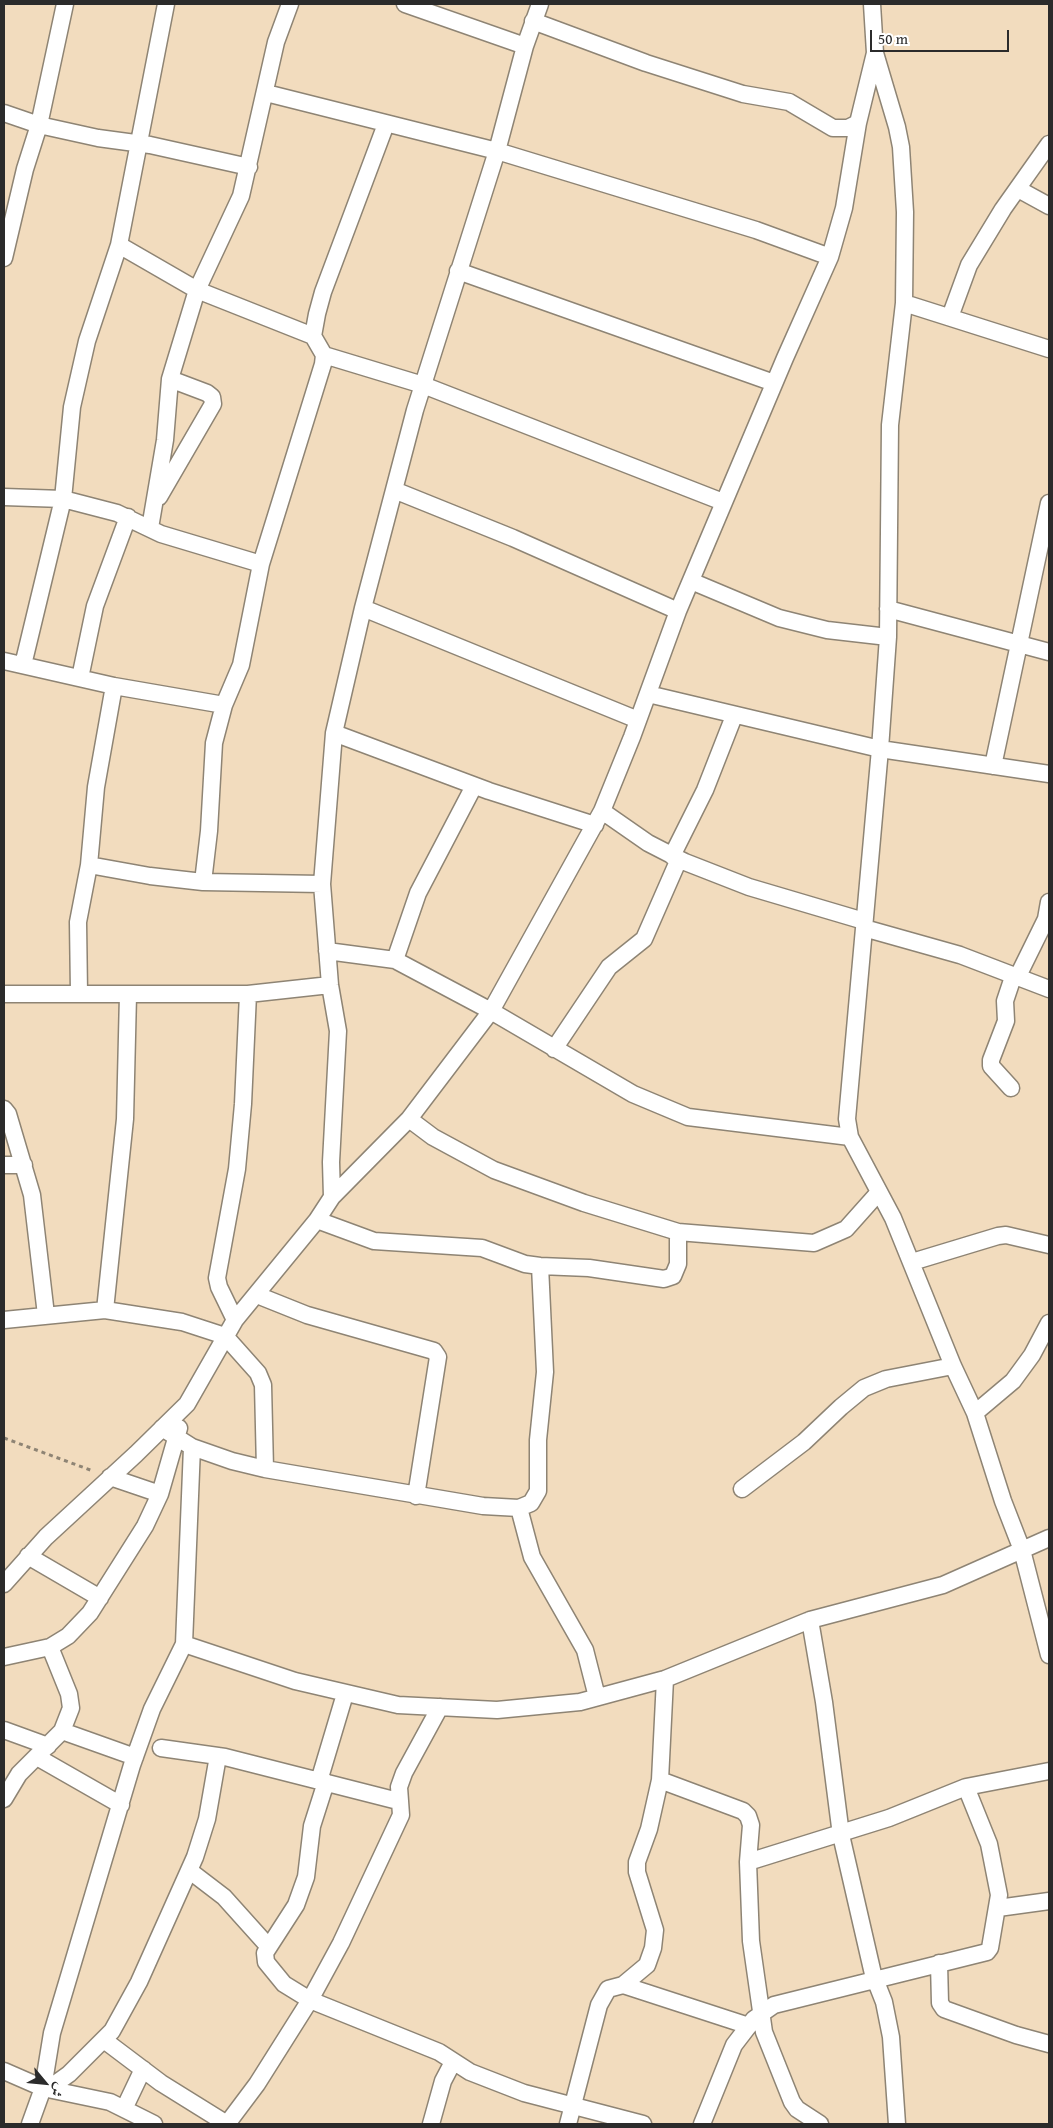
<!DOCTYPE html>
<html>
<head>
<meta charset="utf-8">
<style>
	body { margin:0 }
	#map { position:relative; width:1053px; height:2128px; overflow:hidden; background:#f2dcbe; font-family:"Gentium Book Plus",Amiri,serif }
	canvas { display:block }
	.frame { position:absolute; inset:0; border:5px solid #2b2b2b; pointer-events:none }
	.north { position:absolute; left:20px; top:2058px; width:50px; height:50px; -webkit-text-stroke:4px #fff; paint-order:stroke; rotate:118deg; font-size:14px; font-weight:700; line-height:20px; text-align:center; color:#2b2b2b }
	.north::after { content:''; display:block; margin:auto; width:18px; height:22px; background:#2b2b2b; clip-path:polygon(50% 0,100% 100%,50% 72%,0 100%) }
	.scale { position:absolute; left:870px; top:30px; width:139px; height:22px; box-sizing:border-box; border:2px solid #2b2b2b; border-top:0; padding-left:6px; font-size:15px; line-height:18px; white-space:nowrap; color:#2b2b2b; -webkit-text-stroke:4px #fff; paint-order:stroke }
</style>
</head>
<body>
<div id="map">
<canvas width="1053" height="2128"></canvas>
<div class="frame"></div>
<div class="north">ش</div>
<div class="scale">50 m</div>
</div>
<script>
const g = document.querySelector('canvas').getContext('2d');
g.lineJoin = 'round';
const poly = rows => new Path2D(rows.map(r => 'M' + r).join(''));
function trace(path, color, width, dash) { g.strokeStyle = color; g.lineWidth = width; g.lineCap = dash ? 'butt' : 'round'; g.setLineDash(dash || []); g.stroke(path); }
const minor = poly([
	[405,4,525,46],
	[872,4,875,53,897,127,901,147,905,212,904,303,890,425,888,637,880,749,847,1119,850,1137,893,1218,953,1366,975,1413,1003,1501,1022,1550,1049,1655],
	[533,21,646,63,743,94,789,102,833,128,848,128,858,123],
	[266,93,497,151,756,230,830,257],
	[4,113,39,125,98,138,150,145,249,167],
	[1018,189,1049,206],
	[119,245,197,290,313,336],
	[4,258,25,169,39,125,65,4],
	[458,271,774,383],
	[904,303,1049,349],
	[950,317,969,265,1003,209,1049,144],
	[324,355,423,385,723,502],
	[394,490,513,538,678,611],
	[4,497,63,499,117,513,161,534,261,564],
	[159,497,213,404,212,397,207,393,170,379],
	[150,528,165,440,170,379,197,290,241,196,276,42,290,4],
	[691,581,779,618,827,630,888,637],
	[363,608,638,720],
	[888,609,1049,652],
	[4,661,114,686,224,705],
	[23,665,63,499,72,407,87,341,119,245,166,4],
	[80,678,95,606,128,517],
	[648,694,880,749,1049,774],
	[334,733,489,791,595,825],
	[993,766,1049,503],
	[602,811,648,843,685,862,749,887,864,921],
	[672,856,705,790,734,716],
	[89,865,150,876,203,882,322,884],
	[203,882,209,831,214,743,224,705,241,665,261,564,323,364,324,355,313,336,317,314,323,292,386,124],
	[864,928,960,955,1049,989],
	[327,951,395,960,491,1011,633,1094,688,1117,850,1137],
	[395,960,418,893,474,786],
	[1017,978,1046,919,1049,902],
	[79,993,78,922,89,865,96,787,114,686],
	[4,994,248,994,330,985],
	[554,1049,609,967,644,939,679,859],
	[1011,1088,991,1066,991,1060,1006,1021,1005,1001,1013,977],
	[4,1109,8,1114,32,1195,46,1315],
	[409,1119,433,1137,494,1170,584,1203,678,1232,814,1243,846,1229,879,1192],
	[4,1165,24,1165],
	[332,1197,409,1119,491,1011,602,811,632,737,678,611,785,358,830,257,844,208,858,123,875,53],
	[317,1220,374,1241,482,1248,525,1264,540,1266,589,1268,664,1279,673,1276,678,1264,678,1232],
	[912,1262,998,1236,1006,1235,1049,1245],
	[257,1295,307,1315,434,1351,438,1357,416,1496],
	[105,1310,125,1119,128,995],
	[4,1320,105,1310,182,1322,225,1336,258,1373,263,1385,265,1469],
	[235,1320,219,1287,217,1278,237,1169,243,1104,248,994],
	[975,1413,1013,1381,1032,1355,1049,1323],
	[162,1428,192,1447,232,1461,265,1469,483,1506,519,1508,531,1503,538,1491,538,1440,545,1372,540,1266],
	[110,1477,160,1494],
	[742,1489,804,1442,841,1407,864,1388,886,1379,953,1366],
	[519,1508,532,1557,585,1650,597,1697],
	[28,1556,100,1598],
	[4,1584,46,1537,136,1454,187,1404,235,1320,317,1220,332,1197,331,1162,338,1031,330,985,322,884,334,733,363,608,415,410,497,151,525,46,540,4],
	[810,1620,824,1702,841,1835,873,1974,884,2002,891,2037,897,2124],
	[184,1644,295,1681,398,1705,497,1710,580,1702,665,1679,810,1620,943,1585,1049,1538],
	[4,1657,50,1647,68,1636,90,1613,145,1526,160,1494,179,1428],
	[4,1730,48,1746],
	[62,1731,135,1757],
	[161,1748,225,1757,398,1801],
	[37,1757,121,1805],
	[660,1780,743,1811,748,1816,751,1825,748,1862,751,1941,764,2032,792,2102,797,2109,820,2124],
	[319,1781,345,1694],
	[326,1782,312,1826,306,1877,296,1905,265,1953,266,1962,284,1984,310,2000,439,2052,470,2072,524,2093,643,2124],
	[4,1799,19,1774,62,1731,71,1708,69,1694,50,1647],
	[748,1862,889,1818,966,1787,1049,1771],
	[190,1871,224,1897,268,1946],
	[998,1908,1049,1901],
	[939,1963,940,2003,944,2009,1016,2035,1049,2044],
	[623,1985,749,2026],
	[104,2040,161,2083,227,2124],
	[4,2071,43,2088,110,2102,154,2124],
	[48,2089,69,2074,112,2031,139,1982,195,1857,207,1819,218,1756],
	[124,2109,143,2069],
	[30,2124,43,2088,52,2033,132,1765,152,1709,184,1644,192,1447],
	[227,2124,257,2084,310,2000,341,1943,401,1815,399,1787,404,1773,440,1707],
	[431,2124,443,2081,453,2062],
	[568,2124,599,2005,608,1989,623,1985,647,1965,653,1948,655,1930,637,1872,637,1862,649,1829,660,1780,665,1679],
	[702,2124,734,2045,754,2019,774,2005,987,1952,990,1948,999,1895,989,1844,966,1787]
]);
trace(minor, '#8e8474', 19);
trace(poly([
	[4,1438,93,1471]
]), '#8e8474', 3, [4, 4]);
trace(minor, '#fff', 16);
</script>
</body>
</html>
